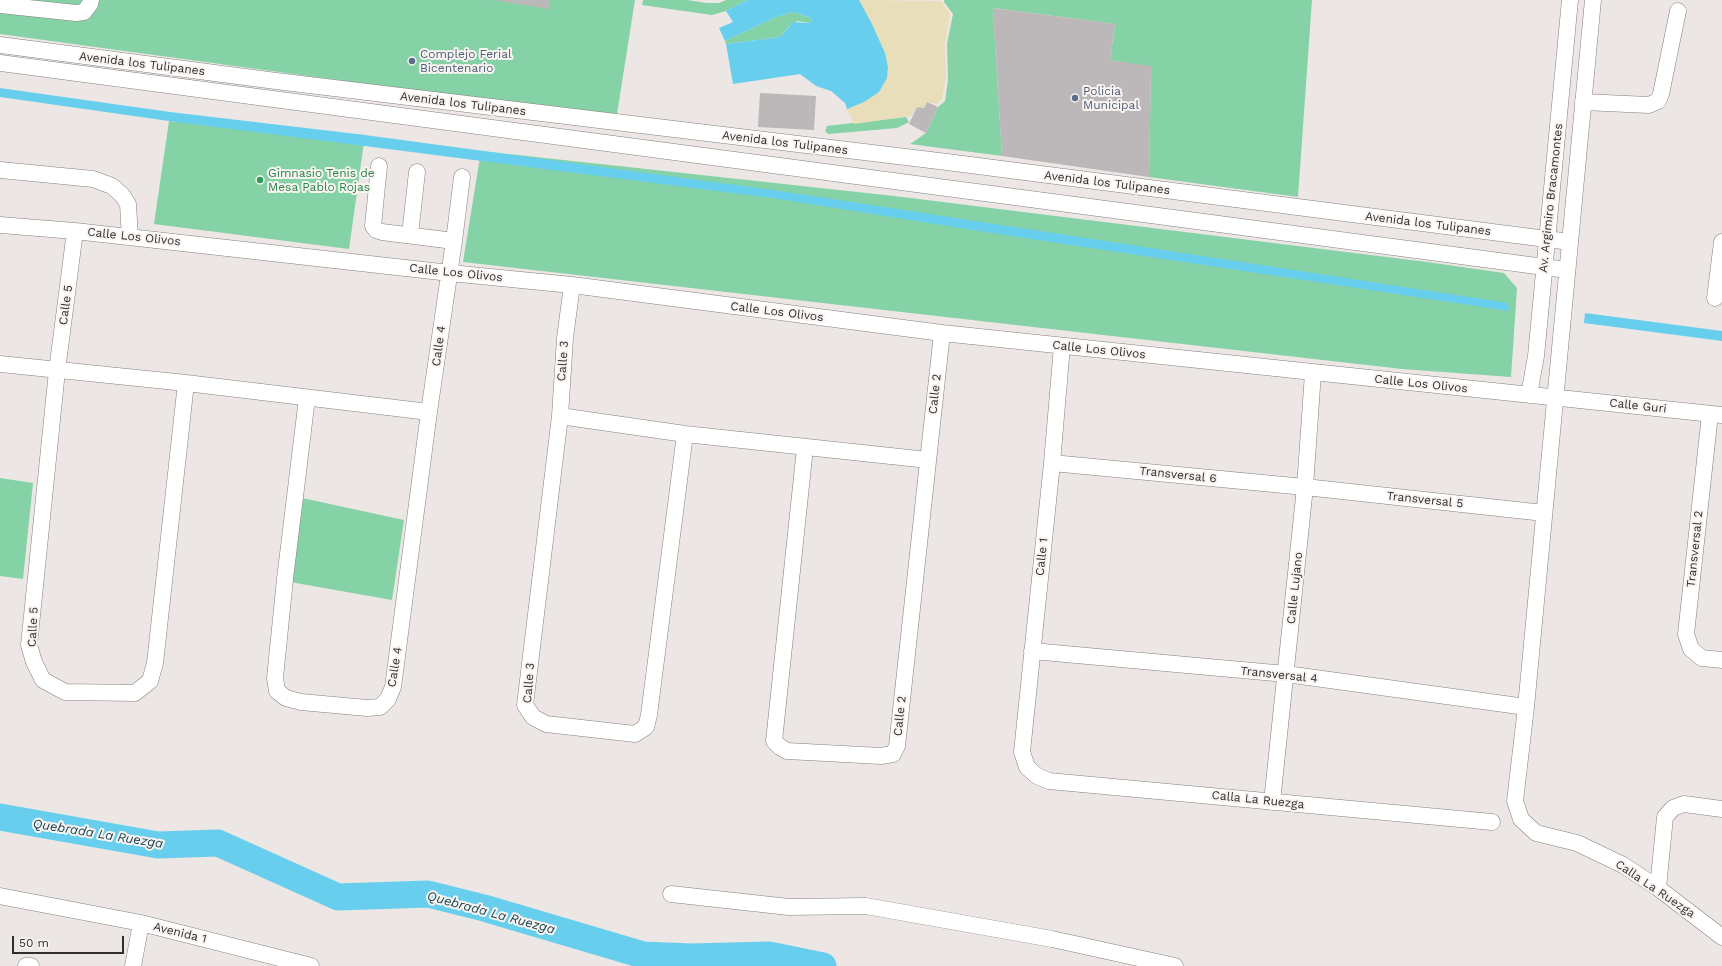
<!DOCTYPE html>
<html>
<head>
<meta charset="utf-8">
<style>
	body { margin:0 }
	#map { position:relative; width:1722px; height:966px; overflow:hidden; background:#ece6e4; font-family:"Work Sans",sans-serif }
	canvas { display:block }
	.scale { position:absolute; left:12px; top:936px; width:112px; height:18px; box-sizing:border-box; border:2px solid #302e2d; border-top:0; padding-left:5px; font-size:12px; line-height:14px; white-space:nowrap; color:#302e2d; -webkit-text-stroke:3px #f9f4f1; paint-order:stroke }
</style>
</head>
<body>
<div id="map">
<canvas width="1722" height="966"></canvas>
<div class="scale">50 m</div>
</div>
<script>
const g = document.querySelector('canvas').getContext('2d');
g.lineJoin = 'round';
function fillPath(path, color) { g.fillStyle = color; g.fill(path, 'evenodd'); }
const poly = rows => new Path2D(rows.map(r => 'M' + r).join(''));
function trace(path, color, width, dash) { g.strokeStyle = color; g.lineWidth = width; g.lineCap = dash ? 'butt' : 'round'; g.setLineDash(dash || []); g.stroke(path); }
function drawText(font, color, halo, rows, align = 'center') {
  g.font = font + ' "Work Sans",sans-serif'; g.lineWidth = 4; g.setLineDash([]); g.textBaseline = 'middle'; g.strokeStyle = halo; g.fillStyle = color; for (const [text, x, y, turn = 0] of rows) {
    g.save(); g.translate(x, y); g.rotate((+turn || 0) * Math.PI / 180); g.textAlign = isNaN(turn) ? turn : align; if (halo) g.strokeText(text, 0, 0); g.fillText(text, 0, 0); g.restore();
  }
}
fillPath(poly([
	[0,0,635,0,617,114,396,88,0,34],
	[643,0,687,0,707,3,719,3,726,0,747,0,726,11,712,15,642,5],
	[944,0,1312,0,1298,197,1149,177,1151,67,1110,60,1115,24,993,8,1002,156,910,144,926,133,938,107,945,101,948,80,947,44,953,14,944,2],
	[793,12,809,17,812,20,810,23,797,21,789,26,780,37,726,44,725,41,776,17],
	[906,117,909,122,897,128,828,134,825,131,827,126],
	[169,121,365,135,349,249,154,224],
	[481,151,894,196,1427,262,1504,273,1517,288,1511,377,1402,369,463,262],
	[0,478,33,483,23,579,0,576],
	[302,498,404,520,392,600,290,582]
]), '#85d2a6');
fillPath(poly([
	[859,0,941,1,950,14,945,44,946,78,942,99,937,104,927,102,924,108,917,107,911,116,854,124,847,109,864,102,879,92,887,77,888,67,885,53,872,24]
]), '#e8deb9');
fillPath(poly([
	[747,0,859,0,872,24,885,53,888,67,887,78,879,92,864,102,847,109,845,103,831,91,816,86,800,74,733,84,726,44,780,37,793,22,810,23,812,20,809,17,793,12,776,17,725,41,719,28,733,22,726,11],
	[0,88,170,112,365,135,780,191,1508,303,1509,311,985,232,779,199,169,121,0,97],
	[1585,313,1722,331,1722,341,1584,323]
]), '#67cfed');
trace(poly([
	[0,817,158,845,218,843,338,897,428,894,484,908,643,955,691,957,769,955,823,966]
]), '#67cfed', 27);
fillPath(poly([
	[493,0,550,0,549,9],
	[993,8,1115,24,1110,60,1151,66,1149,177,1002,156],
	[760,93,816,96,814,130,758,127],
	[927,102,938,107,926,133,909,124,917,107,924,108]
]), '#bcb7b9');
const minor = poly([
	[1593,0,1526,707,1515,801,1521,819,1536,833,1577,843,1623,865,1658,888,1722,937],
	[0,5,76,13,84,12,90,4,91,0],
	[0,45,276,81,947,162,1570,242],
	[0,63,1567,270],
	[1583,102,1649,105,1658,101,1661,94,1678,11],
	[379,166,373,226,376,230,382,232,454,241,462,177],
	[0,170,93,179,112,186,122,195,128,204,130,237],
	[0,225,75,231,450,273,572,285,942,333,1722,415],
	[75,231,57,371,29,645,34,662,43,680,65,692,135,693,150,681,155,663,186,383],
	[410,235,417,172],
	[572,285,565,338,560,416,525,705,533,717,546,724,635,734,646,727,649,715,685,434],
	[1715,298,1722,242],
	[1062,346,1052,463,1022,752,1027,767,1037,776,1049,781,1492,822],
	[0,364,186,383,429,412],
	[1529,395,1536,356,1570,0],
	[307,398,285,579,275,678,277,691,286,698,301,702,367,708,380,707,388,699,393,687,429,412,454,241],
	[1710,414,1686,634,1691,649,1702,658,1722,660],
	[560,416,685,434,928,460],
	[805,448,774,741,780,747,787,751,881,756,893,754,897,746,942,333],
	[1052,463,1305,487,1544,513],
	[1032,651,1286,674,1526,707],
	[1272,802,1305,487,1313,373],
	[1658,888,1665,817,1673,808,1684,804,1722,809],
	[671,894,789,907,866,906,1052,939,1175,966],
	[0,896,141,923,311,966],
	[26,966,31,966],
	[133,966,141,923]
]);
trace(minor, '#85807e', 17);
trace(minor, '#fff', 16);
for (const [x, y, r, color] of [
	[412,61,4,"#5c6f8a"],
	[1075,98,4,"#5c6f8a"],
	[260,180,4,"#2e9e5b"]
]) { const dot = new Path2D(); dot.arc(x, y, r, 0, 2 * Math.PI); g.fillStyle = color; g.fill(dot); trace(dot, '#f9f4f1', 1.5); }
drawText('12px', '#4e5e75', '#f9f4f1', [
	["Complejo Ferial",420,54],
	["Bicentenario",420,68],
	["Policia",1083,91],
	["Municipal",1083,105]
], 'left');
drawText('12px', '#302e2d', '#f9f4f1', [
	["Avenida los Tulipanes",142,64,7],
	["Avenida los Tulipanes",463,104,7],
	["Avenida los Tulipanes",785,143,7],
	["Avenida los Tulipanes",1107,183,7],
	["Av. Argimiro Bracamontes",1551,198,-84],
	["Avenida los Tulipanes",1428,224,7],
	["Calle Los Olivos",134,237,6],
	["Calle Los Olivos",456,273,6],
	["Calle 5",66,305,-82],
	["Calle Los Olivos",777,312,7],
	["Calle 4",439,346,-82],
	["Calle Los Olivos",1099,350,6],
	["Calle 3",563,361,-86],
	["Calle Los Olivos",1421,384,6],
	["Calle 2",935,394,-84],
	["Calle Guri",1638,406,6],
	["Transversal 6",1178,475,6],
	["Transversal 5",1425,500,6],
	["Transversal 2",1695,549,-84],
	["Calle 1",1042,557,-84],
	["Calle Lujano",1295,588,-84],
	["Calle 5",33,627,-87],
	["Calle 4",395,667,-81],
	["Transversal 4",1279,675,6],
	["Calle 3",529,683,-86],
	["Calle 2",900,716,-84],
	["Calla La Ruezga",1258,800,6],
	["Calla La Ruezga",1655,889,34],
	["Avenida 1",180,933,14]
]);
drawText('12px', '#27864d', '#f9f4f1', [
	["Gimnasio Tenis de",268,173],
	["Mesa Pablo Rojas",268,187]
], 'left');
drawText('italic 13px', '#174552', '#f9f4f1', [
	["Quebrada La Ruezga",98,834,9],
	["Quebrada La Ruezga",491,913,15]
]);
</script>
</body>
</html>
